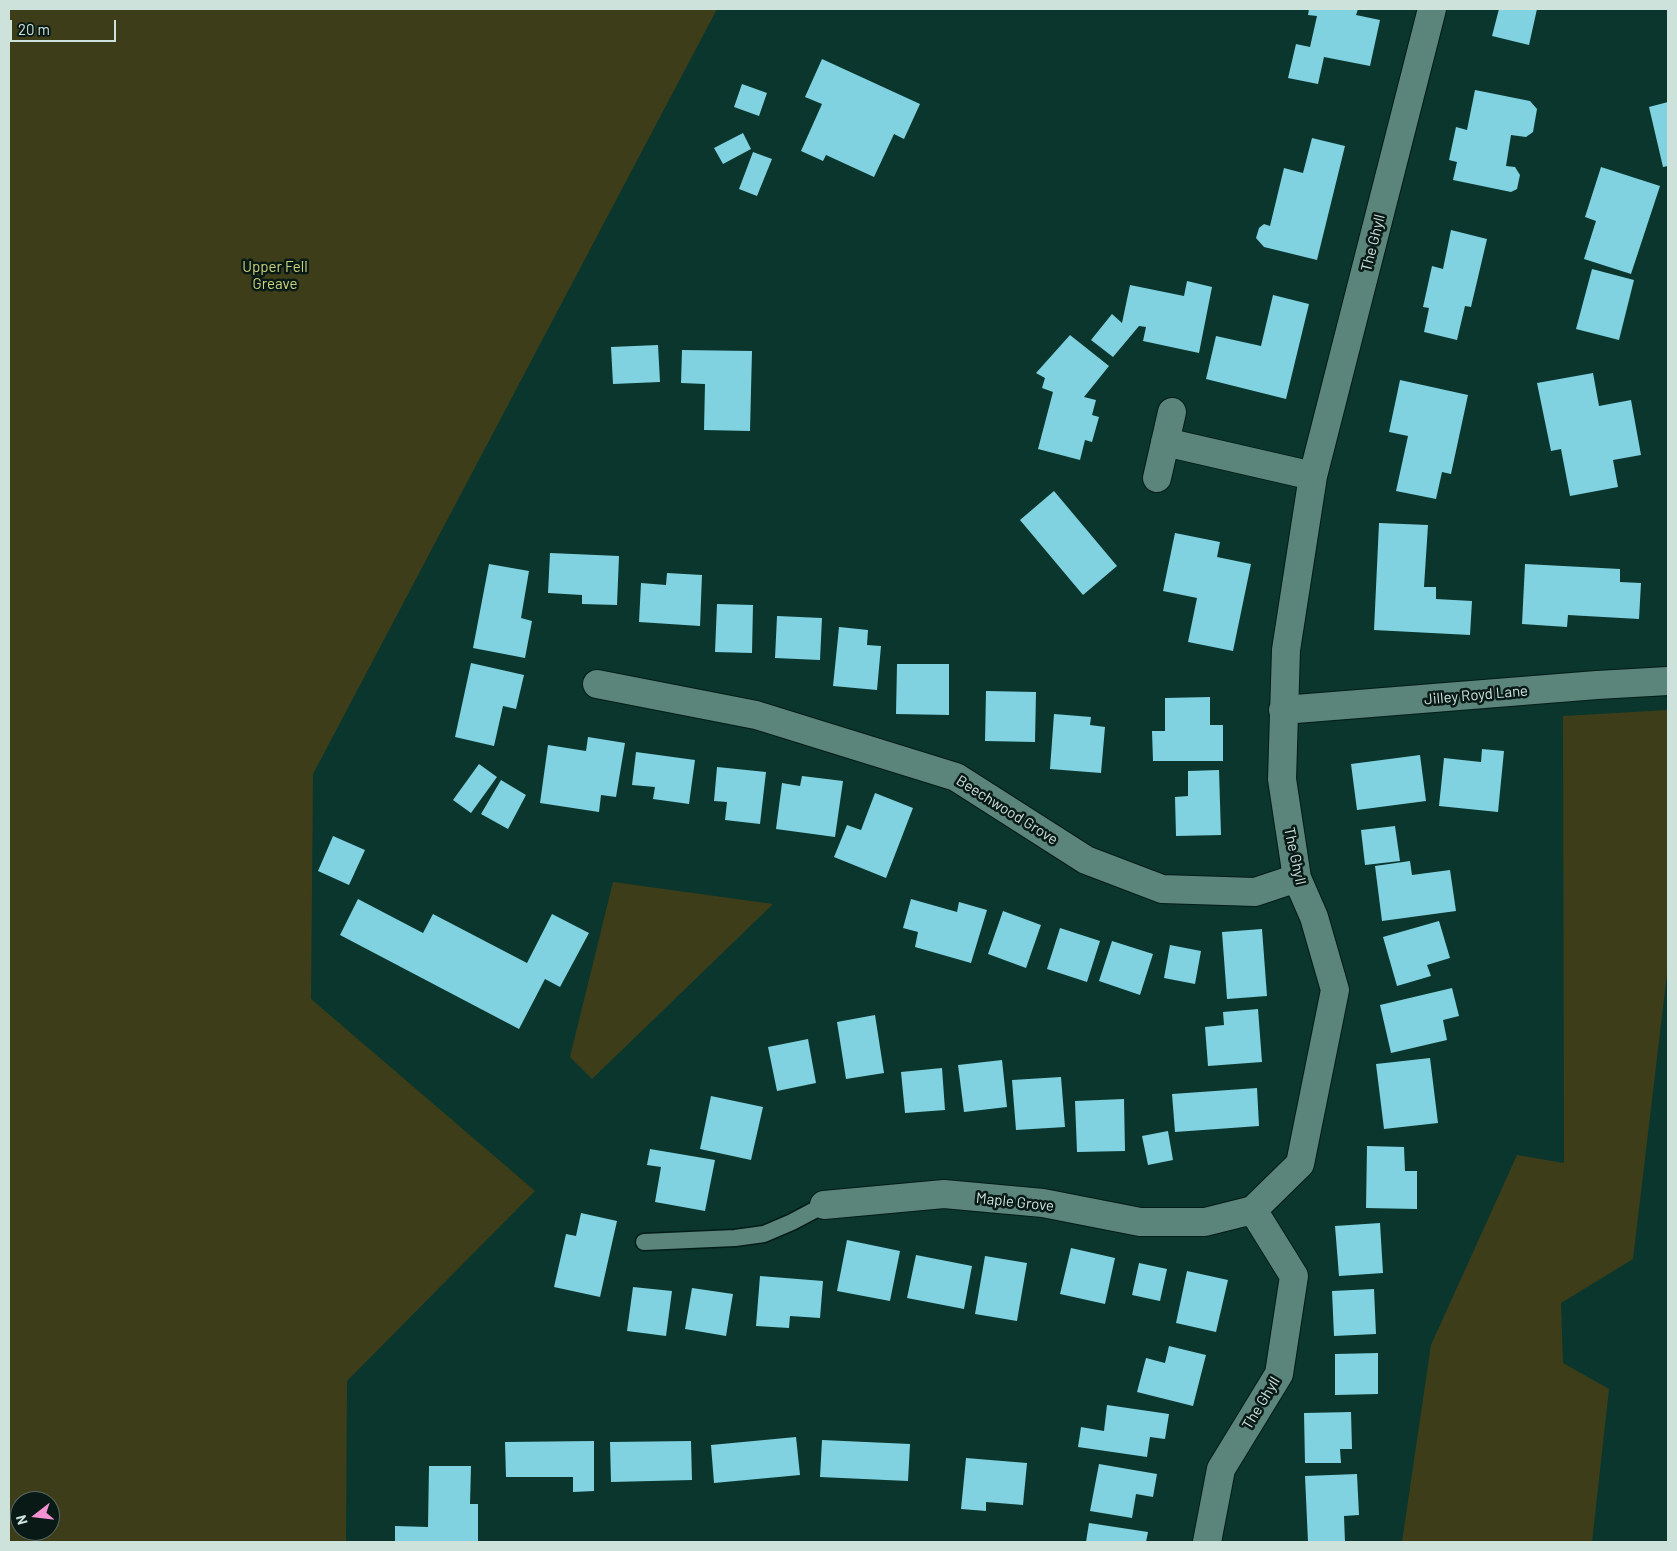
<!DOCTYPE html>
<html>
<head>
<meta charset="utf-8">
<style>
	body { margin:0 }
	#map { position:relative; width:1677px; height:1551px; overflow:hidden; background:#0b362d; font-family:Barlow,sans-serif }
	canvas { display:block }
	.frame { position:absolute; inset:0; border:10px solid #cce2db; pointer-events:none }
	.north { position:absolute; left:10px; top:1491px; width:50px; height:50px; box-sizing:border-box; background:#091a16; border:1px solid #576a65; border-radius:50%; rotate:254deg; font-size:14px; font-weight:700; line-height:20px; text-align:center; color:#cce2db }
	.north::after { content:''; display:block; margin:auto; width:18px; height:22px; background:#f491d3; clip-path:polygon(50% 0,100% 100%,50% 72%,0 100%) }
	.scale { position:absolute; left:10px; top:20px; width:106px; height:22px; box-sizing:border-box; border:2px solid #cce2db; border-top:0; padding-left:6px; font-size:15px; line-height:18px; white-space:nowrap; color:#cce2db; -webkit-text-stroke:4px #091a16; paint-order:stroke }
</style>
</head>
<body>
<div id="map">
<canvas width="1677" height="1551"></canvas>
<div class="frame"></div>
<div class="north">N</div>
<div class="scale">20 m</div>
</div>
<script>
const g = document.querySelector('canvas').getContext('2d');
g.lineJoin = 'round';
function fillPath(path, color) { g.fillStyle = color; g.fill(path, 'evenodd'); }
const poly = rows => new Path2D(rows.map(r => 'M' + r).join(''));
function trace(path, color, width, dash) { g.strokeStyle = color; g.lineWidth = width; g.lineCap = dash ? 'butt' : 'round'; g.setLineDash(dash || []); g.stroke(path); }
function drawText(font, color, halo, rows, align = 'center') {
  g.font = font + ' Barlow,sans-serif'; g.lineWidth = 5; g.setLineDash([]); g.textBaseline = 'middle'; g.strokeStyle = halo; g.fillStyle = color; for (const [text, x, y, turn = 0] of rows) {
    g.save(); g.translate(x, y); g.rotate((+turn || 0) * Math.PI / 180); g.textAlign = isNaN(turn) ? turn : align; if (halo) g.strokeText(text, 0, 0); g.fillText(text, 0, 0); g.restore();
  }
}
fillPath(poly([
	[9,9,717,9,313,774,311,999,535,1191,347,1381,346,1542,9,1542],
	[20,1501,50,1501,50,1531,20,1531],
	[1668,710,1668,965,1633,1259,1561,1303,1563,1363,1609,1389,1592,1542,1402,1542,1431,1345,1517,1155,1564,1163,1563,716],
	[613,882,773,904,592,1079,570,1057]
]), '#3d3e19');
fillPath(poly([
	[1309,9,1358,9,1356,15,1380,20,1370,66,1324,57,1318,84,1288,78,1296,44,1310,47,1317,16,1308,15],
	[1499,9,1537,9,1529,45,1492,36],
	[822,59,920,104,904,139,894,134,874,177,826,155,823,161,801,151,822,104,805,97],
	[742,84,767,93,759,116,734,107],
	[1475,90,1530,101,1537,109,1533,132,1526,137,1511,135,1506,166,1515,167,1520,175,1517,189,1511,192,1453,180,1457,162,1449,160,1456,127,1467,130],
	[1668,102,1668,166,1663,167,1649,107],
	[743,133,751,149,723,164,714,148],
	[1312,138,1345,146,1317,260,1264,247,1256,238,1259,228,1264,224,1270,226,1284,168,1303,173],
	[753,152,772,159,757,196,739,189],
	[1601,167,1660,186,1631,274,1584,259,1596,221,1585,217],
	[1451,230,1487,239,1471,307,1465,306,1457,340,1424,332,1429,308,1423,307,1432,266,1443,269],
	[1592,269,1634,280,1619,340,1576,329],
	[1187,281,1212,287,1199,353,1143,341,1146,327,1139,326,1113,357,1091,340,1112,314,1122,323,1130,285,1184,296],
	[1273,295,1309,304,1286,399,1206,379,1216,336,1261,346],
	[1070,335,1109,366,1084,397,1096,400,1092,415,1099,417,1092,442,1085,440,1080,460,1038,449,1053,392,1042,388,1045,378,1036,373],
	[658,345,660,382,613,384,611,347],
	[682,350,752,351,750,431,704,430,705,384,681,383],
	[1593,373,1599,406,1631,400,1641,455,1613,460,1618,487,1570,496,1561,449,1551,451,1537,383],
	[1400,380,1468,395,1451,474,1442,472,1436,499,1396,491,1408,436,1389,432],
	[1054,491,1117,566,1083,595,1020,520],
	[1379,523,1428,525,1424,587,1436,587,1436,599,1472,601,1470,635,1374,630],
	[1175,533,1220,542,1217,557,1251,564,1233,651,1188,642,1197,598,1163,591],
	[550,553,619,556,617,605,582,604,582,595,548,593],
	[489,564,529,571,521,618,532,621,525,658,473,648],
	[1525,564,1620,569,1620,582,1641,583,1639,619,1568,615,1567,627,1522,624],
	[667,573,702,575,700,626,639,622,641,583,666,585],
	[717,604,753,605,752,653,715,652],
	[777,616,822,618,820,660,775,658],
	[839,627,868,630,867,645,881,646,877,690,833,686],
	[471,663,524,675,516,709,503,706,494,746,455,737],
	[897,664,949,664,949,715,896,714],
	[986,691,1036,692,1035,742,985,741],
	[1210,697,1210,725,1223,725,1223,761,1153,761,1152,731,1165,731,1165,698],
	[1054,714,1091,717,1090,725,1105,727,1101,773,1050,769],
	[588,737,625,743,616,797,601,795,599,812,540,803,548,745,586,751],
	[1482,749,1504,751,1498,812,1439,806,1444,758,1481,762],
	[636,752,695,760,689,804,653,799,655,787,632,785],
	[1420,755,1426,801,1357,810,1351,764],
	[479,764,497,777,471,813,453,800],
	[717,767,766,772,760,824,725,820,727,802,714,801],
	[1219,770,1221,835,1176,836,1175,797,1188,796,1188,771],
	[802,776,843,781,835,837,776,829,782,783,800,786],
	[501,780,526,795,508,829,481,814],
	[875,793,913,808,886,878,834,857,847,825,861,830],
	[1395,826,1400,861,1365,865,1361,830],
	[333,836,365,850,349,885,318,871],
	[1410,861,1412,875,1450,870,1456,911,1382,921,1375,866],
	[358,899,423,933,433,914,527,963,552,914,589,933,560,987,545,979,519,1029,340,935],
	[911,899,957,912,959,902,987,910,971,963,915,947,918,932,903,928],
	[1003,911,1041,925,1026,968,988,954],
	[1439,921,1450,958,1427,965,1431,976,1397,986,1383,937],
	[1060,928,1100,941,1087,982,1047,969],
	[1262,929,1267,996,1227,999,1222,932],
	[1112,941,1153,954,1140,995,1099,981],
	[1170,945,1201,951,1195,984,1164,978],
	[1452,988,1459,1016,1443,1020,1447,1040,1391,1053,1380,1005],
	[1258,1009,1262,1062,1208,1066,1205,1027,1224,1025,1223,1012],
	[875,1015,884,1073,846,1079,837,1022],
	[808,1039,816,1083,777,1091,768,1047],
	[1430,1058,1438,1123,1384,1129,1376,1064],
	[1002,1060,1007,1107,964,1112,958,1065],
	[942,1068,945,1110,905,1113,901,1072],
	[1061,1077,1065,1127,1016,1130,1012,1080],
	[1257,1088,1259,1126,1175,1132,1172,1094],
	[711,1096,763,1107,751,1160,700,1149],
	[1124,1099,1125,1151,1077,1152,1075,1101],
	[1168,1131,1173,1160,1148,1165,1142,1136],
	[1367,1146,1404,1147,1405,1171,1417,1171,1417,1209,1366,1208],
	[650,1149,715,1160,705,1211,655,1202,661,1167,647,1165],
	[581,1213,617,1221,600,1297,554,1287,566,1234,576,1236],
	[1380,1223,1383,1273,1339,1276,1335,1226],
	[847,1240,900,1251,890,1301,837,1291],
	[1071,1248,1115,1258,1105,1304,1060,1294],
	[916,1255,972,1266,964,1309,907,1298],
	[985,1256,1027,1263,1017,1321,975,1314],
	[1139,1263,1167,1269,1160,1301,1132,1295],
	[1187,1271,1228,1280,1216,1332,1176,1323],
	[760,1276,823,1281,820,1318,790,1316,789,1328,756,1326],
	[633,1287,672,1291,666,1336,627,1331],
	[692,1288,733,1294,726,1336,685,1329],
	[1374,1289,1376,1334,1334,1336,1332,1291],
	[1169,1346,1206,1355,1193,1406,1137,1392,1146,1358,1165,1363],
	[1378,1353,1378,1394,1335,1395,1335,1354],
	[1107,1405,1169,1414,1165,1439,1150,1437,1147,1457,1078,1447,1081,1427,1104,1431],
	[1351,1412,1352,1449,1340,1449,1341,1463,1305,1463,1304,1413],
	[796,1437,800,1475,714,1483,711,1445],
	[822,1440,910,1444,908,1481,820,1477],
	[594,1441,594,1491,573,1492,573,1477,506,1477,505,1442],
	[691,1441,692,1480,611,1482,610,1442],
	[966,1458,1027,1463,1023,1505,986,1502,986,1511,961,1509],
	[1099,1464,1157,1474,1153,1497,1136,1494,1132,1518,1090,1511],
	[429,1466,471,1466,470,1504,478,1504,478,1542,395,1542,395,1526,428,1527],
	[1357,1474,1359,1515,1344,1516,1345,1542,1308,1542,1305,1476],
	[1089,1523,1148,1532,1146,1542,1086,1542]
]), '#80d2e0');
const lane = poly([
	[644,1242,735,1238,764,1234,792,1222,824,1205]
]);
const street = poly([
	[1165,442,1313,476],
	[1157,478,1172,412],
	[597,684,756,715,956,777,1086,860,1162,889,1255,892,1297,878],
	[1283,710,1597,685,1668,681],
	[824,1205,944,1194,1043,1203,1140,1222,1205,1222,1253,1210,1300,1164,1335,990,1314,917,1297,878,1282,779,1286,650,1313,476,1432,9],
	[1207,1542,1221,1469,1279,1374,1294,1276,1253,1210]
]);
trace(lane, '#001c16', 19);
trace(street, '#001c16', 30);
trace(lane, '#5b847a', 16);
trace(street, '#5b847a', 28);
drawText('15px', '#cce2db', '#091a16', [
	["The Ghyll",1373,243,-76],
	["Jilley Royd Lane",1476,695,-5],
	["Beechwood Grove",1007,810,32],
	["The Ghyll",1295,856,78],
	["Maple Grove",1015,1202,6],
	["The Ghyll",1261,1403,-59]
]);
drawText('15px', '#cdd27a', '#091a16', [
	["Upper Fell",275,267],
	["Greave",275,284]
]);
</script>
</body>
</html>
